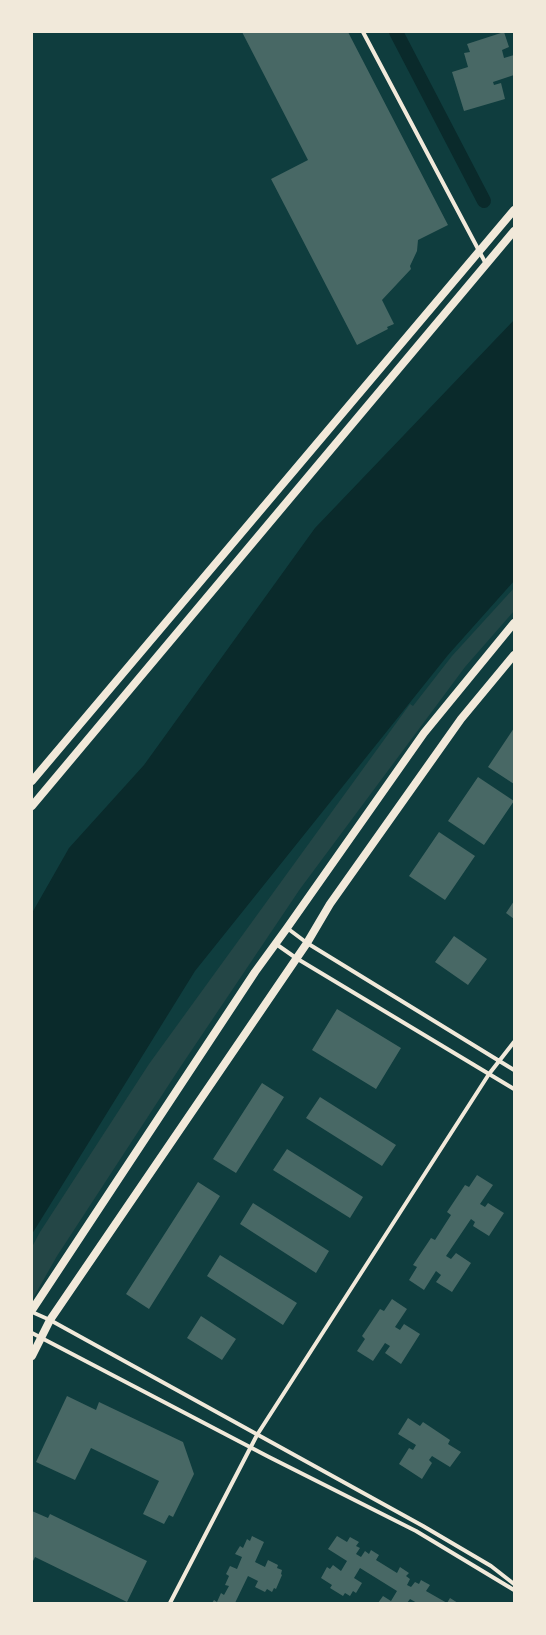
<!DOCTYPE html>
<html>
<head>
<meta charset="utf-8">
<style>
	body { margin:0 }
	#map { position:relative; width:546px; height:1635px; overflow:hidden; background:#0f3d3e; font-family:Commissioner,sans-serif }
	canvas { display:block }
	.frame { position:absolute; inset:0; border:33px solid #f1e9da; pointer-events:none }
</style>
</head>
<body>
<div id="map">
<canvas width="546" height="1635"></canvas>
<div class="frame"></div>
</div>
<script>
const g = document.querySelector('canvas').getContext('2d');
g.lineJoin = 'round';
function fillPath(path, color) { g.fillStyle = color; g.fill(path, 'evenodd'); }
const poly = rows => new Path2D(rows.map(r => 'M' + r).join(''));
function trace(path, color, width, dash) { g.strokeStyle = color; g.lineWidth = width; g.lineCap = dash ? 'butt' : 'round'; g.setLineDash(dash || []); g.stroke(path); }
fillPath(poly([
	[514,588,514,611,465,667,300,889,181,1066,57,1256,32,1300,32,1247,40,1232,149,1064,410,704,413,706,452,656]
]), '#244646');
fillPath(poly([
	[514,320,514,581,448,655,195,971,32,1234,32,913,69,848,144,765,315,528]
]), '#0a2a2b');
trace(poly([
	[396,32,484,201]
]), '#0a2a2b', 14);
fillPath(poly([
	[242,32,348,32,448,225,418,240,417,251,410,266,411,269,382,300,394,324,387,327,388,329,357,345,271,179,308,160],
	[504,32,509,47,502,50,504,58,514,55,514,75,493,82,494,85,501,83,505,99,464,111,452,72,468,67,464,53,470,52,467,44],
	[514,728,514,784,488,767],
	[478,777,514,801,484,845,448,821],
	[439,832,475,856,445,900,409,876],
	[514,901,514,919,506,913],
	[454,936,487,959,468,985,435,962],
	[337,1009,401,1048,376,1089,312,1050],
	[262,1083,284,1097,236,1173,213,1159],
	[320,1097,396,1145,382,1166,306,1118],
	[287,1149,363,1197,350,1218,273,1170],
	[477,1175,493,1185,480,1204,485,1207,488,1203,504,1213,489,1236,473,1226,475,1222,471,1219,446,1256,451,1259,456,1253,471,1263,452,1292,436,1282,441,1275,436,1271,424,1290,409,1280,417,1267,413,1265,431,1238,435,1240,451,1215,447,1212,465,1185,469,1187],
	[198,1182,220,1196,149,1309,126,1294],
	[253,1203,329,1251,316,1273,240,1224],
	[220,1255,297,1303,283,1325,207,1276],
	[392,1299,407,1309,395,1327,400,1330,404,1324,420,1334,401,1364,385,1353,390,1346,385,1343,373,1361,357,1351,365,1339,362,1336,380,1309,384,1311],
	[201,1316,236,1339,222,1360,187,1338],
	[67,1396,96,1410,99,1402,183,1442,194,1474,173,1517,169,1515,164,1524,143,1514,159,1481,91,1448,75,1480,36,1462],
	[408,1418,420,1426,423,1422,450,1440,448,1444,461,1452,450,1467,432,1456,429,1460,432,1463,422,1479,399,1464,409,1448,413,1450,416,1445,398,1434],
	[32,1511,48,1518,50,1514,147,1561,127,1602,35,1557,32,1563],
	[252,1536,264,1542,255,1562,265,1567,268,1560,278,1565,277,1568,282,1570,281,1574,282,1575,276,1589,274,1588,272,1592,267,1589,265,1592,255,1587,258,1581,248,1576,235,1603,212,1603,214,1600,217,1602,221,1593,224,1595,229,1586,225,1585,229,1576,226,1574,230,1566,237,1569,242,1557,235,1554,240,1546,243,1548,247,1539,250,1541],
	[337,1536,347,1542,350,1537,359,1542,356,1546,360,1548,356,1554,361,1557,365,1551,369,1554,371,1550,379,1555,376,1560,397,1573,400,1567,409,1573,406,1576,410,1579,407,1585,411,1587,415,1582,419,1584,421,1580,430,1585,426,1591,447,1603,417,1603,410,1599,407,1603,378,1603,383,1596,391,1601,397,1591,360,1568,354,1578,362,1583,356,1593,353,1591,350,1596,345,1593,343,1596,330,1588,332,1585,321,1578,327,1567,330,1569,333,1565,341,1571,347,1561,328,1549],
	[450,1598,458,1603,447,1603]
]), '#486865');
trace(poly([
	[363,32,486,264],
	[287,928,307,943,514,1070],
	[276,944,296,958,514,1089],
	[32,1312,50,1320,423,1526,491,1566,514,1584],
	[32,1333,269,1457,416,1531,514,1590],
	[170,1603,257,1435,489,1074,514,1042]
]), '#f1e9da', 4);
trace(poly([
	[32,781,514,210],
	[32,806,514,231],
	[32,1310,255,972,287,928,424,733,514,623],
	[32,1356,50,1320,307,943,330,904,461,719,514,655]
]), '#f1e9da', 8);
</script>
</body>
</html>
